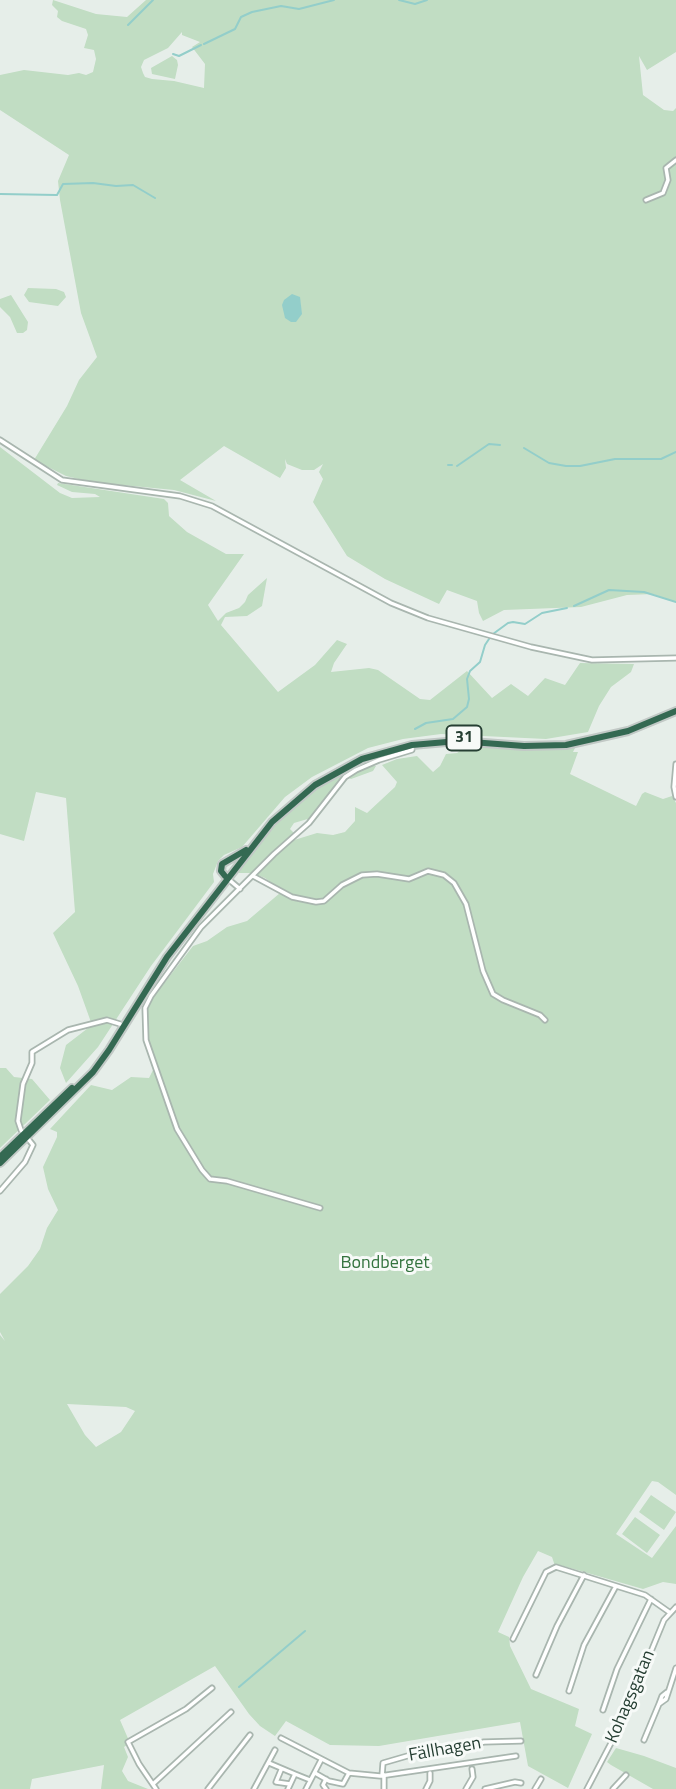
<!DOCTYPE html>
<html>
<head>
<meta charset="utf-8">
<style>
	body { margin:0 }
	canvas { display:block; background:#e6eee9 }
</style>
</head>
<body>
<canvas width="676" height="1789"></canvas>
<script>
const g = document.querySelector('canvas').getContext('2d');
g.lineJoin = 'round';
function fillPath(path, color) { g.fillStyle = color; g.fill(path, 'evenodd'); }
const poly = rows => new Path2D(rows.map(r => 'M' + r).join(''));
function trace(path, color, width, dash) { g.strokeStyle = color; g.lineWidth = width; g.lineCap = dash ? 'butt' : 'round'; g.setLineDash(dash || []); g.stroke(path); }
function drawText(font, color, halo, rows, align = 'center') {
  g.font = font + ' "Titillium Web",sans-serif'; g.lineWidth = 6; g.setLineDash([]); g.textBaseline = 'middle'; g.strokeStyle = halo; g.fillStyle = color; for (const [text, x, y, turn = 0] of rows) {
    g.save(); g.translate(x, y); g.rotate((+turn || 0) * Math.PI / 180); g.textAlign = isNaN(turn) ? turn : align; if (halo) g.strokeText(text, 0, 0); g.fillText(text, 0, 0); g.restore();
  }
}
fillPath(poly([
	[53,0,96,14,127,17,146,0,676,0,676,52,647,70,639,56,643,95,664,110,673,111,676,108,676,602,653,594,627,595,581,607,504,610,483,621,479,613,477,601,447,590,439,604,385,579,347,556,313,502,323,479,319,472,323,464,314,470,302,470,287,464,285,459,286,468,280,478,224,446,180,480,216,501,174,490,91,482,66,476,34,460,67,406,79,380,97,357,81,313,60,200,58,181,69,155,0,110,0,75,24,70,68,75,79,73,86,75,93,72,96,59,94,50,84,48,88,35,86,29,62,21,57,17,58,11,52,5],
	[182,32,182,35,200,42,192,47,205,64,204,88,174,81,152,79,145,77,143,73,141,67,144,60,168,48],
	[172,56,177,60,178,65,175,79,152,74,151,68],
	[28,288,56,289,64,292,66,297,58,306,29,302,24,295],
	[11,295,28,322,27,330,23,333,17,333,10,317,0,307,0,299],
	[0,447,60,493,72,498,100,497,95,494,72,492,57,485,58,483,164,499,168,503,169,516,187,532,226,554,244,554,208,605,218,621,226,613,239,608,245,602,248,595,267,578,262,606,247,616,225,617,221,625,278,692,315,665,337,640,347,644,334,663,331,672,369,668,378,670,420,699,430,700,467,671,492,698,511,684,528,696,545,678,565,685,580,663,634,664,631,672,611,687,599,706,588,732,546,739,441,734,403,739,368,748,312,777,285,797,242,847,224,855,218,861,213,874,214,882,151,966,98,1047,66,1083,60,1068,66,1045,92,1025,78,986,53,933,75,912,66,798,36,792,24,841,0,834],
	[465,747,575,748,573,752,578,752,570,774,636,806,642,794,645,792,663,799,672,796,676,803,676,1495,658,1482,652,1481,616,1534,652,1558,676,1526,676,1584,663,1582,643,1589,560,1565,560,1570,556,1569,552,1557,538,1551,523,1577,498,1632,509,1637,510,1646,531,1689,579,1709,575,1726,592,1734,568,1788,528,1766,520,1722,379,1746,330,1745,286,1721,275,1736,260,1726,249,1714,215,1666,120,1720,130,1743,124,1747,128,1757,122,1771,128,1781,148,1789,101,1789,104,1765,32,1779,30,1789,0,1789,0,1335,5,1341,0,1332,0,1294,28,1266,40,1249,47,1228,58,1210,48,1189,43,1167,57,1137,57,1132,50,1129,91,1085,112,1090,131,1077,149,1078,154,1068,148,1040,148,1006,155,995,193,946,207,941,227,927,247,921,280,893,284,892,265,878,253,873,239,873,239,869,279,821,318,787,345,771,361,765,376,766,373,771,351,779,344,776,311,818,294,823,290,829,294,833,291,841,317,833,333,835,345,832,355,821,355,807,367,813,395,787,397,782,382,765,397,759,417,756,433,772,440,766,446,754,457,753],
	[67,1404,126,1407,135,1411,121,1432,96,1447,85,1435],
	[0,1068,6,1068,14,1077,32,1079,50,1100,0,1148],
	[651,1495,676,1512,664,1530,639,1512],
	[635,1517,660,1535,647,1553,622,1534],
	[616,1748,644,1756,676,1768,676,1789,653,1789,611,1765,607,1762]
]), '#c1ddc3');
fillPath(poly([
	[292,294,300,297,302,314,296,322,291,322,285,318,282,305,284,300]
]), '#93ceca');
trace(poly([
	[399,0,415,4,427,0],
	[128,25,153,0],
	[204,44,235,29,241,17,252,12,281,6,299,9,334,0],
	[173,54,179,56,201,45],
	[0,194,57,195,63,184,93,183,116,186,133,185,155,198],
	[524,448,549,463,566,466,580,466,615,459,661,459,676,452],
	[448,465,452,465],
	[457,466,489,444,500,445],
	[574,606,609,590,644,592,676,602],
	[493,634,508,623,513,622,525,624,542,613,567,608],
	[415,729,426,723,453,719,467,707,469,699,467,679,470,671,480,662,485,645,489,639],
	[239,1687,305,1631]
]), '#93ceca', 2);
const minor = poly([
	[646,200,663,193,668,180,666,168,676,160],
	[0,440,62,480,180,496,212,506,391,603,428,618,531,647,592,660,676,658],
	[676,764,674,787,676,797],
	[253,876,292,897,316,902,324,901,342,885,362,875,377,874,409,879,428,871,444,875,454,883,466,904,483,971,493,994,503,1000,540,1015,545,1020],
	[227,878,240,889],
	[0,1191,25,1162,33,1145,21,1130,18,1121,23,1084,32,1063,32,1052,68,1030,107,1020,120,1024],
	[320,1208,227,1181,210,1179,202,1170,177,1129,146,1040,145,1008,151,996,201,927,274,854,309,823,345,777,356,770,379,760,412,750,412,745],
	[513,1639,546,1572,556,1567,645,1595,669,1612],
	[536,1675,557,1626,584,1575],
	[569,1691,584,1645,616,1586],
	[659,1704,662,1696,667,1692],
	[603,1710,617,1669,651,1599],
	[281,1738,349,1773,380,1776,516,1756],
	[644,1740,659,1704,666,1699,676,1668],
	[269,1763,295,1774,288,1789],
	[281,1770,276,1782,290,1784],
	[315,1773,329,1781,343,1784,349,1773],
	[295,1774,310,1780],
	[384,1775,384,1789],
	[382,1776,383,1763,414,1754,448,1751,484,1742,521,1741],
	[326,1779,323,1785,326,1789],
	[153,1784,231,1712],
	[156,1789,139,1764,128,1742,186,1709,212,1688],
	[208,1789,250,1735],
	[254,1789,275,1750],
	[306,1789,321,1760],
	[426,1789,430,1781,430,1773],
	[466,1789,473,1777,472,1769],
	[485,1789,515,1782,521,1783],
	[535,1789,541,1779],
	[587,1789,622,1722,664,1620,676,1607],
	[613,1789,626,1775]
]);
const highway = poly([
	[225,876,221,871,222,864,246,850],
	[0,1157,72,1088],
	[0,1163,93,1072,109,1050,167,957,272,822,315,785,362,759,412,745,458,741,524,746,566,745,628,731,676,711]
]);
trace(minor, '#a9b6af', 7);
trace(highway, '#c2c9c6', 10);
trace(minor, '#fff', 3.5);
trace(highway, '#346952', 6);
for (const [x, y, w] of [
	[464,738,35]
]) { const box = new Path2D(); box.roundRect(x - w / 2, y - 12.5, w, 25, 5); g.fillStyle = '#f7faf8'; g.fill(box); trace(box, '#263f33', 2); }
drawText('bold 16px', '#263f33', null, [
	["31",464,738]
]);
drawText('18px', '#33733e', '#f7faf8', [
	["Bondberget",385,1264]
]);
drawText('18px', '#263f33', '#f7faf8', [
	["Kohagsgatan",631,1697,-67],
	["Fällhagen",445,1750,-10]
]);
</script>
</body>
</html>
